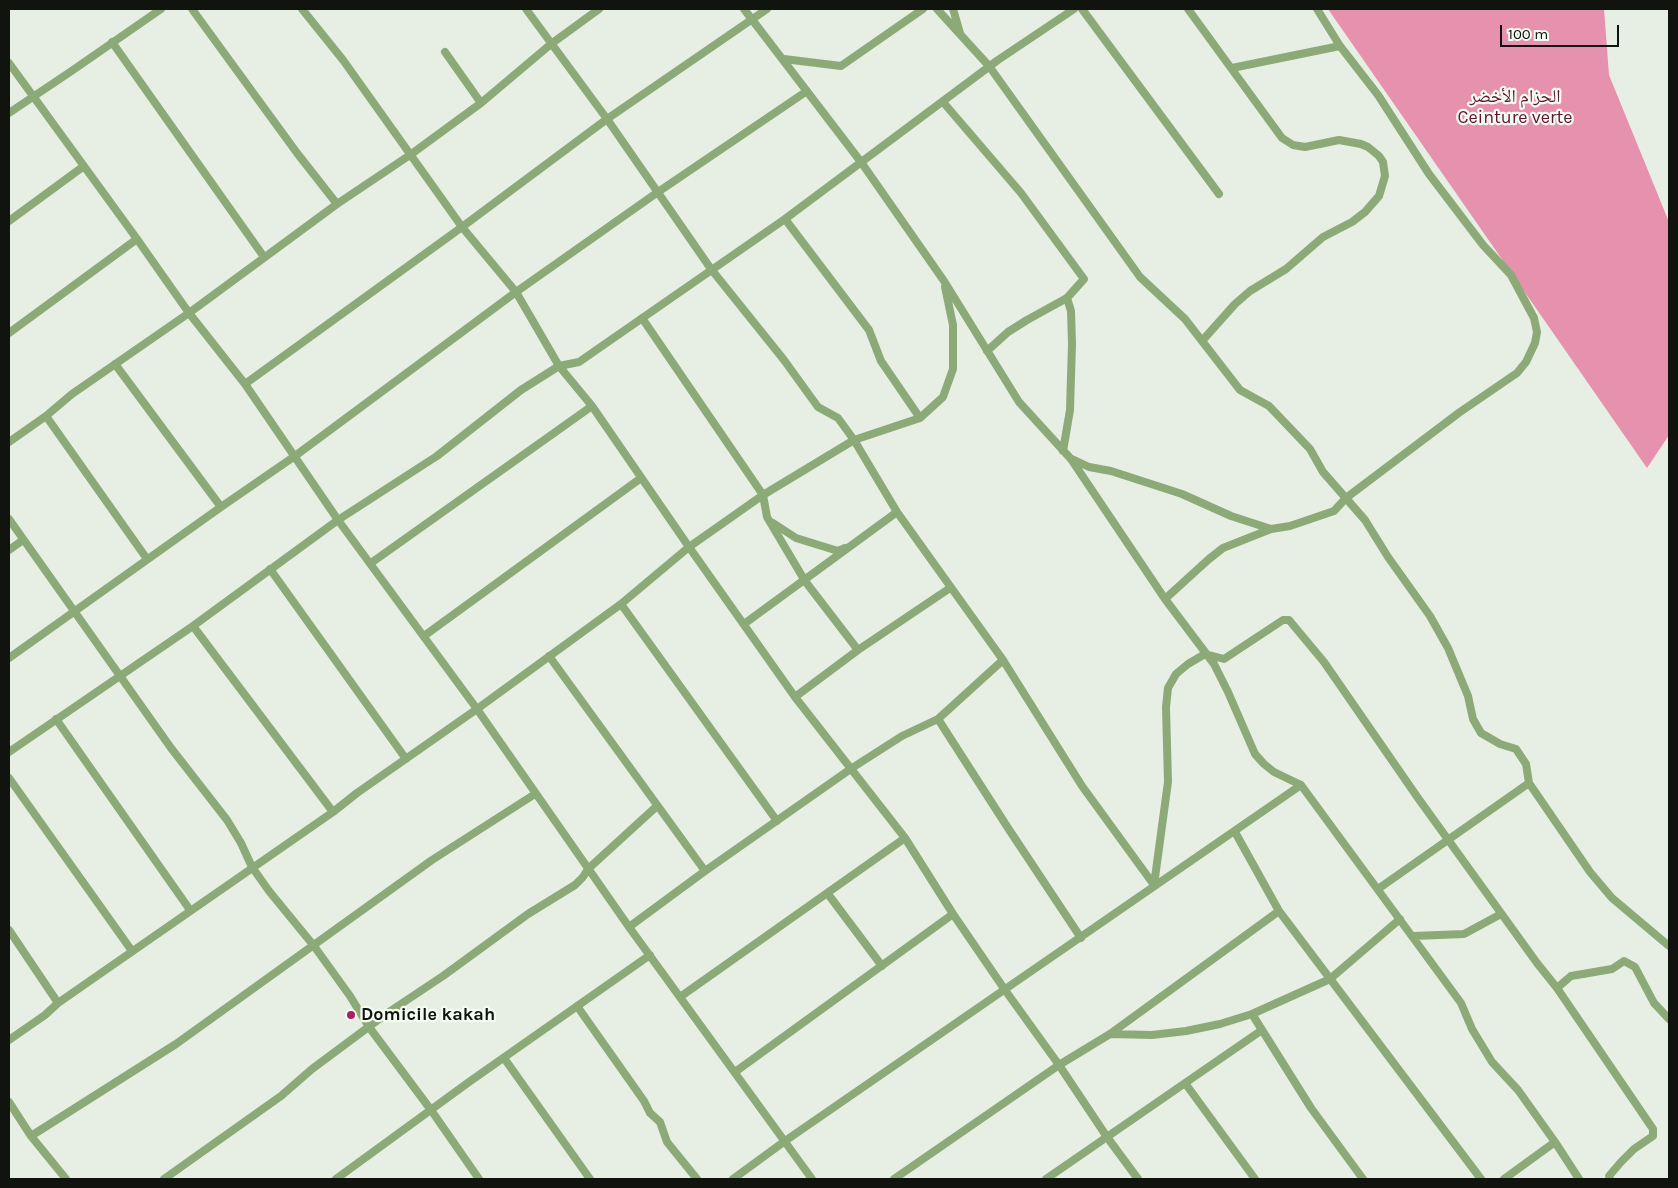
<!DOCTYPE html>
<html>
<head>
<meta charset="utf-8">
<style>
	body { margin:0 }
	#map { position:relative; width:1678px; height:1188px; overflow:hidden; background:#e7eee3; font-family:Karla,sans-serif }
	canvas { display:block }
	.frame { position:absolute; inset:0; border:10px solid #11130f; pointer-events:none }
	.scale { position:absolute; left:1500px; top:25px; width:119px; height:22px; box-sizing:border-box; border:2px solid #11130f; border-top:0; padding-left:6px; font-size:15px; line-height:18px; white-space:nowrap; color:#11130f; -webkit-text-stroke:4px #f4fbf0; paint-order:stroke }
</style>
</head>
<body>
<div id="map">
<canvas width="1678" height="1188"></canvas>
<div class="frame"></div>
<div class="scale">100 m</div>
</div>
<script>
const g = document.querySelector('canvas').getContext('2d');
g.lineJoin = 'round';
function fillPath(path, color) { g.fillStyle = color; g.fill(path, 'evenodd'); }
const poly = rows => new Path2D(rows.map(r => 'M' + r).join(''));
function trace(path, color, width, dash) { g.strokeStyle = color; g.lineWidth = width; g.lineCap = dash ? 'butt' : 'round'; g.setLineDash(dash || []); g.stroke(path); }
function drawText(font, color, halo, rows, align = 'center') {
  g.font = font + ' Karla,"Noto Naskh Arabic",sans-serif'; g.lineWidth = 4.5; g.setLineDash([]); g.textBaseline = 'middle'; g.strokeStyle = halo; g.fillStyle = color; for (const [text, x, y, turn = 0] of rows) {
    g.save(); g.translate(x, y); g.rotate((+turn || 0) * Math.PI / 180); g.textAlign = isNaN(turn) ? turn : align; if (halo) g.strokeText(text, 0, 0); g.fillText(text, 0, 0); g.restore();
  }
}
fillPath(poly([
	[1328,9,1604,9,1609,75,1669,222,1669,435,1647,468]
]), '#e691ad');
trace(poly([
	[192,9,297,153,337,204],
	[302,9,343,60,462,227,516,292,559,366,592,406,689,547,795,697,905,838,953,914,1005,990,1059,1065,1107,1137,1138,1179],
	[526,9,607,119,711,269,784,360,818,407,838,418,854,440,897,512,1003,660,1082,786,1154,885],
	[744,9,861,162,944,281,1019,402,1071,459,1165,599,1214,664,1228,692,1255,754,1264,764,1274,772,1301,785,1461,1003,1472,1029,1492,1062,1518,1090,1555,1142,1579,1179],
	[937,9,989,66,1140,277,1185,319,1240,390,1269,406,1310,449,1323,472,1365,520,1388,557,1430,616,1448,648,1468,696,1473,719,1481,733,1500,744,1516,749,1526,764,1529,783,1590,872,1612,898,1669,946],
	[953,9,960,33],
	[1082,9,1219,194],
	[1188,9,1282,138,1293,145,1305,147,1339,140,1361,144,1368,147,1379,156,1383,162,1385,176,1379,196,1365,212,1352,222,1323,237,1286,269,1250,291,1235,304,1202,341],
	[112,42,264,257],
	[445,52,481,103],
	[784,59,841,66,923,9],
	[9,63,137,239,189,313,245,384,338,520,477,709,629,927,812,1179],
	[1232,68,1340,46],
	[943,102,1021,193,1084,279,1067,298,1071,311,1072,344,1070,410,1063,451],
	[9,113,73,70,161,9],
	[785,219,869,330,881,361,920,418],
	[9,221,84,166],
	[642,318,763,495,767,517,805,581,858,650],
	[9,333,137,239],
	[987,351,1008,332,1027,320,1067,298],
	[115,364,221,507],
	[245,384,462,227,607,119,767,9],
	[46,416,147,559],
	[9,442,46,416,72,394,189,313,337,204,410,155,481,103,551,44,599,9],
	[1072,459,1089,467,1111,471,1182,494,1231,516,1271,529],
	[9,519,171,748,227,820,241,843,252,867,269,891,314,946,350,996,369,1027,431,1110,479,1179],
	[773,523,796,538,838,551,845,548],
	[9,550,23,540],
	[371,563,592,406],
	[270,569,406,759],
	[1165,599,1209,559,1223,548,1271,529,1290,526,1334,511,1346,498,1460,412,1517,373,1526,362,1535,343,1537,332,1534,318,1511,275,1483,245,1429,174,1378,95,1340,46,1317,9],
	[621,604,777,821],
	[744,624,897,512],
	[193,626,333,812],
	[424,636,641,478],
	[549,656,705,871],
	[9,658,221,507,295,456,516,292,658,192,807,91],
	[795,697,858,650,950,588],
	[56,719,190,910],
	[938,719,1008,828,1081,938],
	[9,752,193,626,338,520,437,456,521,390,559,366,579,362,785,219,998,60,1074,9],
	[9,778,132,951],
	[1235,832,1279,911,1481,1179],
	[1154,885,1168,782,1166,707,1168,688,1176,674,1188,664,1205,654,1224,659,1283,620,1289,620,1324,662,1418,798,1537,963,1557,988,1653,1129,1653,1136,1634,1149,1621,1162,1609,1176,1610,1179],
	[1378,889,1529,783],
	[828,894,882,966],
	[629,927,705,871,852,768,902,736,938,719,1003,660],
	[9,930,58,1003],
	[1414,936,1464,934,1501,914],
	[1557,988,1571,976,1612,969,1624,961,1635,967,1654,1003,1669,1019],
	[680,997,905,838],
	[577,1006,644,1101,650,1113,660,1122,667,1142,697,1179],
	[1252,1014,1311,1108,1363,1179],
	[1110,1034,1152,1035,1186,1031,1220,1024,1252,1014,1330,979,1400,919],
	[9,1040,45,1015,58,1003,333,812,357,793,477,709,621,604,689,547,763,495,854,440,920,418,943,397,953,369,953,325,945,287],
	[504,1058,590,1179],
	[735,1072,953,914],
	[1185,1083,1255,1179],
	[9,1102,31,1136,66,1179],
	[31,1136,176,1044,432,860,535,794],
	[164,1179,281,1096,312,1069,386,1014,443,976,528,914,575,885,583,877,588,869,657,806],
	[336,1179,469,1082,650,955],
	[733,1179,785,1141,1301,785],
	[894,1179,1059,1065,1110,1034,1279,911],
	[1046,1179,1262,1030],
	[1504,1179,1555,1142]
]), '#8ca978', 8);
for (const [x, y, r, color] of [
	[351,1015,5,"#ab2061"]
]) { const dot = new Path2D(); dot.arc(x, y, r, 0, 2 * Math.PI); g.fillStyle = color; g.fill(dot); trace(dot, '#f4fbf0', 2); }
drawText('18px', '#5f1435', '#f4fbf0', [
	["الحزام الأخضر",1515,97],
	["Ceinture verte",1515,118]
]);
drawText('bold 18px', '#11130f', '#f4fbf0', [
	["Domicile kakah",361,1015]
], 'left');
</script>
</body>
</html>
